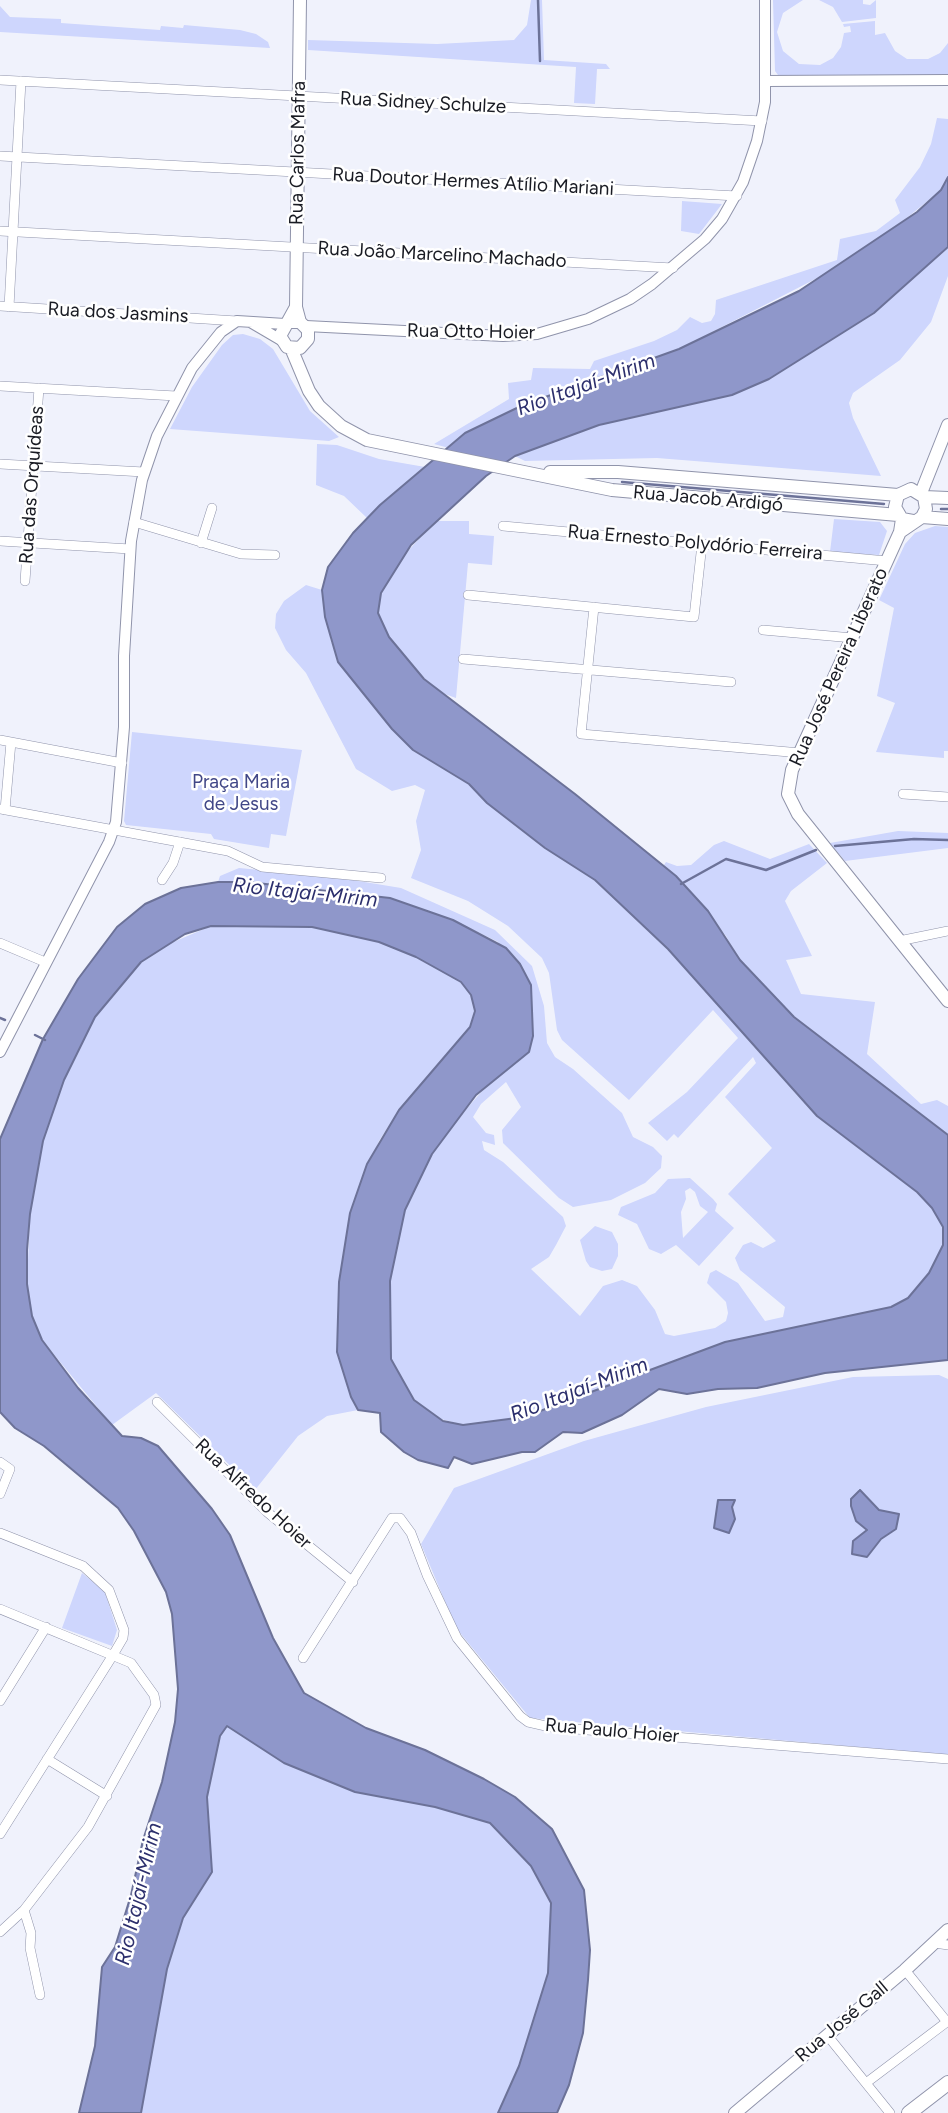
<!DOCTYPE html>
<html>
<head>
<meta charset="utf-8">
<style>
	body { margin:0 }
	canvas { display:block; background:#f0f2fc }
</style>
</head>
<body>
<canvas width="948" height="2113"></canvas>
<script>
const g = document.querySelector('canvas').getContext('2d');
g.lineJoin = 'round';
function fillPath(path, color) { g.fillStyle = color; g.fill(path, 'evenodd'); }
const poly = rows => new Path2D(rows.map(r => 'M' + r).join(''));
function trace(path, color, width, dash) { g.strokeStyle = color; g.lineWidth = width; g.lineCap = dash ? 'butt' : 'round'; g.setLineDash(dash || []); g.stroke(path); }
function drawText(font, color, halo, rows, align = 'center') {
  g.font = font + ' Figtree,sans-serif'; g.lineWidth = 5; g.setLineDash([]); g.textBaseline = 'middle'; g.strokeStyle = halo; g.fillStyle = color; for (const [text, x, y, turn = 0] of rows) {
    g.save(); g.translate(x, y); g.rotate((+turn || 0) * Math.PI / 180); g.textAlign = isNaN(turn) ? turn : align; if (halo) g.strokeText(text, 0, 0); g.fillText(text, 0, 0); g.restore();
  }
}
fillPath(poly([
	[531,0,542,0,544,60,606,64,610,69,597,69,595,104,574,103,576,67,308,50,308,40,437,44,514,40,527,25],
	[773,0,803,0,783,13,777,32,783,51,799,64,820,65,833,58,841,47,844,33,851,32,850,26,844,27,843,24,875,21,875,35,885,33,895,51,907,59,928,59,940,53,948,43,948,75,778,75,775,71],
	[819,0,863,0,863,4,870,5,876,0,876,18,842,22,833,7],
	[0,6,10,17,61,19,61,23,160,30,161,26,183,28,184,25,240,30,256,34,268,42,270,48,0,32],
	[937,118,948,119,948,177,941,190,886,235,827,273,679,349,523,405,466,433,449,448,434,444,509,399,508,383,531,380,533,368,590,369,594,361,654,341,677,330,690,317,702,323,711,321,715,314,716,300,837,260,840,239,876,231,900,213,895,200,920,167,931,144],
	[682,201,722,204,699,234,681,231],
	[948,247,948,276,931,322,900,360,853,393,849,403,853,418,881,476,657,458,525,461,515,456,563,436,640,414,732,395,769,379,874,313],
	[243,334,260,339,273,349,310,411,339,437,329,441,170,429,192,387,222,345,233,335],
	[317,444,337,445,379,459,425,467,367,518,344,496,316,485],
	[834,519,880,522,887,531,879,555,830,552],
	[435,521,469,521,469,534,494,536,492,565,468,563,456,698,439,692,424,679,389,637,378,613,381,593,399,561],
	[935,526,948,527,948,751,944,751,944,758,876,752,895,703,877,696,894,608,879,600,905,544,915,533],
	[306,585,322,590,331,642,432,762,469,784,487,803,545,848,595,880,666,947,817,1116,917,1192,932,1208,943,1227,943,1245,929,1273,908,1298,891,1307,725,1342,524,1417,463,1425,441,1419,414,1401,391,1359,389,1321,390,1281,405,1210,431,1154,453,1124,492,1080,529,1052,498,942,453,920,390,898,282,884,218,882,220,876,239,868,334,877,401,888,495,930,532,966,544,1006,547,1043,555,1057,573,1069,622,1113,633,1137,653,1147,662,1156,661,1168,645,1183,611,1200,573,1207,559,1198,503,1143,502,1130,521,1107,506,1082,481,1104,473,1117,486,1133,494,1135,495,1145,482,1141,484,1150,503,1162,563,1217,566,1226,556,1245,549,1257,531,1269,580,1316,603,1286,622,1280,637,1286,655,1310,665,1334,674,1336,715,1328,726,1321,728,1313,726,1302,707,1283,710,1273,716,1270,738,1283,765,1321,783,1317,785,1307,740,1270,735,1258,743,1245,751,1242,763,1248,776,1241,728,1194,772,1148,725,1097,756,1063,753,1057,678,1138,674,1134,667,1141,648,1123,687,1092,738,1038,713,1010,629,1100,562,1040,557,1030,549,973,542,958,508,926,468,901,411,878,421,850,416,821,425,790,415,785,392,791,356,769,306,673,286,650,275,628,276,614,284,601],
	[132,732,302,750,286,836,271,834,269,848,214,839,211,834,126,825,124,821],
	[898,831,948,833,948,848,845,861,830,843],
	[724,841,770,859,809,844,827,863,791,891,785,901,812,956,786,960,801,994,875,1002,867,1054,921,1104,937,1100,948,1106,948,1135,794,1017,739,960,726,936,664,865,666,862,677,866,691,865,714,845],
	[245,924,312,927,379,942,416,957,461,982,471,995,475,1011,470,1027,399,1110,379,1141,350,1213,339,1282,337,1352,358,1410,327,1416,298,1436,255,1490,156,1393,112,1425,42,1340,32,1316,27,1284,30,1214,43,1141,64,1080,95,1017,141,962,164,946,211,926],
	[690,1178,713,1199,717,1204,715,1211,734,1228,699,1266,676,1245,661,1254,649,1249,637,1224,618,1215,621,1207,655,1193,668,1179],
	[690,1188,695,1192,700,1206,708,1212,683,1238,681,1212,686,1199,685,1191],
	[595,1226,612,1232,618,1244,618,1256,612,1269,602,1271,590,1267,586,1261,580,1240],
	[939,1375,948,1379,948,1755,530,1718,456,1628,421,1544,454,1488,584,1441,706,1407,853,1377],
	[82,1573,105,1592,117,1630,112,1646,62,1628],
	[227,1726,246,1739,435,1807,490,1823,531,1866,551,1903,548,1973,519,2066,498,2113,141,2113,167,1969,183,1918,212,1872,207,1797,220,1736]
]), '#ced6fd');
const water = poly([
	[948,177,948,247,874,313,769,379,732,395,599,425,515,456,486,476,411,545,381,593,378,613,389,637,424,679,575,794,676,876,708,911,740,960,794,1017,948,1135,948,1360,825,1373,757,1388,718,1389,687,1394,659,1389,622,1415,582,1433,563,1432,535,1452,522,1452,472,1464,454,1457,448,1468,418,1460,404,1452,381,1432,380,1413,358,1410,351,1397,337,1352,339,1282,350,1213,367,1164,399,1110,470,1027,475,1011,471,995,461,982,416,957,379,942,312,927,211,926,185,934,141,962,95,1017,64,1080,43,1141,30,1214,27,1250,27,1284,32,1316,42,1340,78,1388,122,1436,141,1438,158,1446,212,1509,230,1535,273,1638,304,1693,366,1728,425,1750,484,1779,515,1797,552,1829,584,1890,590,1950,588,1980,583,2033,569,2085,557,2113,498,2113,519,2066,548,1973,551,1903,531,1866,490,1823,435,1807,355,1792,284,1763,227,1726,220,1736,207,1797,212,1872,183,1918,167,1969,141,2113,79,2113,95,2046,102,1967,115,1947,131,1895,143,1840,162,1782,175,1722,178,1689,172,1614,166,1592,134,1531,118,1508,44,1446,15,1428,0,1412,0,1139,43,1039,78,979,117,927,145,904,181,888,218,882,248,882,390,898,453,920,506,948,520,964,531,985,533,1036,529,1052,476,1095,432,1154,405,1210,390,1281,391,1359,414,1400,443,1421,463,1425,524,1417,725,1342,891,1307,908,1298,929,1273,943,1245,943,1227,932,1208,917,1192,817,1116,668,949,595,880,545,848,487,803,469,784,413,750,392,729,338,662,325,617,322,590,328,567,353,533,380,505,465,433,523,405,679,349,799,291,917,212,941,190,948,177],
	[860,1490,879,1510,899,1514,896,1529,881,1539,867,1557,852,1554,853,1541,867,1530,856,1521,851,1506,851,1499,860,1490],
	[718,1500,735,1500,732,1507,735,1519,729,1533,714,1528,718,1500]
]);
fillPath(water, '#8f97ca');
trace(water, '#6c7298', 2);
trace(poly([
	[538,0,540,61],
	[622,482,884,504],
	[941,509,948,509],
	[835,846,914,839,948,840],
	[681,884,726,859,766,870,816,850],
	[0,1018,5,1020],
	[35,1035,45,1040]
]), '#6c7298', 2.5);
const minor = poly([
	[0,80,762,121],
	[0,156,737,196],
	[0,231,673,268],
	[0,306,237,321],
	[9,307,21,81],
	[0,386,176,396],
	[0,464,144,472],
	[134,522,241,554,275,555],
	[503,526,887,561],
	[0,541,130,549],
	[201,543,212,508],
	[25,581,39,388],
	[468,595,694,617,702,544],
	[594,607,581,734,801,753],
	[763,630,853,638],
	[463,659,731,682],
	[0,740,122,763],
	[903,794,948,797],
	[0,809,228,851,262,867,381,878],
	[5,810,11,742],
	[162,880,173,863,180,842],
	[899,941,948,931],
	[0,943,45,962],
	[157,1402,267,1512,353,1582],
	[0,1462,10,1469,0,1494],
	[0,1533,83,1566,109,1590,124,1630,123,1638,113,1655,0,1834],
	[0,1609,131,1663,154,1695,156,1705,88,1827,24,1910,0,1932],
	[303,1658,392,1518,400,1518,411,1533,427,1575,457,1638,520,1716,528,1722,550,1727,948,1759],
	[0,1701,46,1627],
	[47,1759,107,1796],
	[24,1910,31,1933,30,1948,40,1995],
	[935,1943,948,1945],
	[905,1970,947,2022],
	[827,2035,890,2113],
	[866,2083,948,2021]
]);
const tertiary = poly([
	[766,81,948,80],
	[252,323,281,340],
	[306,326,503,336,537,334,588,319,630,299,652,284,705,239,722,219,743,182,757,141,765,102,765,0],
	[0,1052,109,842,116,822,124,727,124,656,131,541,142,480,157,436,192,368,221,332,237,321,285,324]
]);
const secondary = poly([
	[300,0,296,307,300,322],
	[289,322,300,322,308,330,308,339,300,348,287,347,280,336,296,307],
	[291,348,309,391,319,406,341,426,367,440,612,490,898,515],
	[550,472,618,472,898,495],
	[921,493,948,425],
	[924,497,948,498],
	[922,517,948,519],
	[902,519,900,532,792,770,788,794,798,814,948,1001],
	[900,532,922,517,926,509,924,497,911,489,898,495,895,507,902,519,913,521],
	[735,2113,905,1970,948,1930]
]);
const primary = poly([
	[909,2113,948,2083]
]);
trace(minor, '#9094ab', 10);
trace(tertiary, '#9094ab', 12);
trace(secondary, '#9094ab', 14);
trace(primary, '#9094ab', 16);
trace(minor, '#fff', 9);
trace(tertiary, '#fff', 10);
trace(secondary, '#fff', 12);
trace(primary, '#fff', 14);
drawText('19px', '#191b23', '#fff', [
	["Rua Sidney Schulze",423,103,3],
	["Rua Carlos Mafra",298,153,-89],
	["Rua Doutor Hermes Atílio Mariani",473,182,3],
	["Rua João Marcelino Machado",442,255,3],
	["Rua dos Jasmins",118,313,3],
	["Rua Otto Hoier",471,332,1],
	["Rua das Orquídeas",32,485,-86],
	["Rua Jacob Ardigó",708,499,5],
	["Rua Ernesto Polydório Ferreira",695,543,5],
	["Rua José Pereira Liberato",839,667,-66],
	["Rua Alfredo Hoier",253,1494,43],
	["Rua Paulo Hoier",612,1731,5],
	["Rua José Gall",842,2022,-40]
]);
drawText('19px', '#414787', '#fff', [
	["Praça Maria",241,782],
	["de Jesus",241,804]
]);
drawText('italic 21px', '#2c2f6d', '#fff', [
	["Rio Itajaí-Mirim",586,385,-20],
	["Rio Itajaí-Mirim",305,893,6],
	["Rio Itajaí-Mirim",579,1390,-21],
	["Rio Itajaí-Mirim",139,1894,-77]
]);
</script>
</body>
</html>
